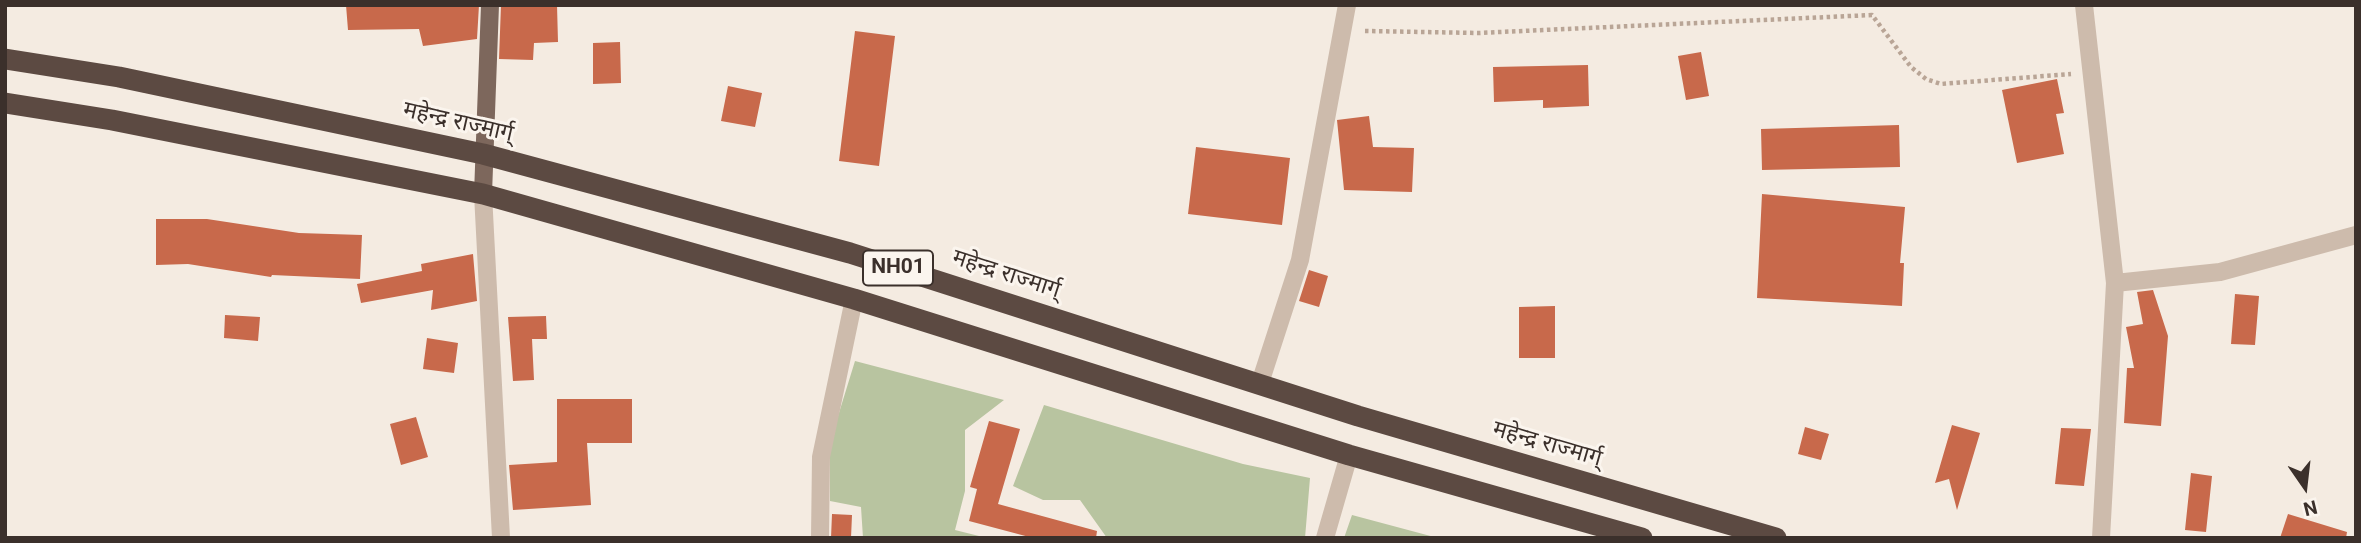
<!DOCTYPE html>
<html>
<head>
<meta charset="utf-8">
<style>
	body { margin:0 }
	#map { position:relative; width:2361px; height:543px; overflow:hidden; background:#f4ebe1; font-family:Roboto,sans-serif }
	canvas { display:block }
	.frame { position:absolute; inset:0; border:7px solid #3b302b; pointer-events:none }
	.north { position:absolute; left:2270px; top:452px; width:70px; height:70px; -webkit-text-stroke:5px #fbf5ee; paint-order:stroke; rotate:166deg; font-size:19px; font-weight:700; line-height:28px; text-align:center; color:#3b302b }
	.north::after { content:''; display:block; margin:auto; width:24px; height:32px; background:#3b302b; clip-path:polygon(50% 0,100% 100%,50% 72%,0 100%) }
</style>
</head>
<body>
<div id="map">
<canvas width="2361" height="543"></canvas>
<div class="frame"></div>
<div class="north">N</div>
</div>
<script>
const g = document.querySelector('canvas').getContext('2d');
g.lineJoin = 'round';
function fillPath(path, color) { g.fillStyle = color; g.fill(path, 'evenodd'); }
const poly = rows => new Path2D(rows.map(r => 'M' + r).join(''));
function trace(path, color, width, dash) { g.strokeStyle = color; g.lineWidth = width; g.lineCap = dash ? 'butt' : 'round'; g.setLineDash(dash || []); g.stroke(path); }
function drawText(font, color, halo, rows, align = 'center') {
  g.font = font + ' Roboto,"Noto Sans Devanagari",sans-serif'; g.lineWidth = 6; g.setLineDash([]); g.textBaseline = 'middle'; g.strokeStyle = halo; g.fillStyle = color; for (const [text, x, y, turn = 0] of rows) {
    g.save(); g.translate(x, y); g.rotate((+turn || 0) * Math.PI / 180); g.textAlign = isNaN(turn) ? turn : align; if (halo) g.strokeText(text, 0, 0); g.fillText(text, 0, 0); g.restore();
  }
}
fillPath(poly([
	[855,361,1004,400,965,430,965,491,955,530,987,538,863,538,861,507,830,501,830,442],
	[1044,405,1243,464,1310,478,1305,538,1107,538,1080,500,1043,500,1013,486],
	[1352,515,1438,538,1344,538]
]), '#b8c4a0');
fillPath(poly([
	[346,5,479,5,477,39,423,46,419,29,348,30],
	[501,5,557,5,558,42,534,43,533,60,499,59],
	[855,31,895,36,879,166,839,161],
	[620,42,621,83,593,84,593,43],
	[1701,52,1709,96,1686,100,1678,56],
	[1588,65,1589,106,1543,108,1543,100,1494,102,1493,67],
	[2057,79,2064,113,2056,114,2064,154,2017,163,2002,90],
	[728,86,762,93,755,127,721,121],
	[1369,116,1373,147,1414,148,1412,192,1344,190,1337,120],
	[1899,125,1900,167,1762,170,1761,129],
	[1196,147,1290,158,1282,225,1188,214],
	[1762,194,1905,207,1900,263,1904,263,1902,306,1757,298],
	[156,219,207,219,299,233,362,235,360,279,272,275,271,277,188,264,156,265],
	[473,254,477,301,431,310,433,290,361,303,357,284,422,271,421,264],
	[1309,270,1328,276,1319,307,1299,301],
	[2153,290,2168,336,2161,426,2124,423,2127,368,2134,368,2126,327,2143,324,2137,292],
	[2235,294,2259,296,2255,345,2231,344],
	[1555,306,1555,358,1519,358,1519,307],
	[225,315,260,317,258,341,224,338],
	[546,316,547,339,532,339,534,380,513,381,508,317],
	[427,338,458,343,454,373,423,369],
	[557,399,632,399,632,443,587,443,591,505,513,510,509,465,557,462],
	[416,417,428,457,401,465,390,424],
	[989,421,1020,429,998,504,1097,531,1096,538,1033,538,969,521,977,489,970,487],
	[1952,425,1980,433,1957,510,1949,479,1935,483],
	[1805,427,1829,434,1821,460,1798,454],
	[2061,428,2091,429,2084,486,2055,484],
	[2191,473,2212,476,2206,532,2185,530],
	[832,514,852,515,851,538,831,538],
	[2288,514,2347,532,2346,538,2280,538]
]), '#c8694b');
trace(poly([
	[1365,31,1478,33,1872,15,1911,67,1926,79,1941,84,2071,74]
]), '#b9a596', 4.5, [3.5, 3.5]);
trace(poly([
	[2084,5,2115,283,2101,538],
	[483,194,501,538],
	[2115,283,2220,272,2356,235],
	[1260,383,1300,260,1347,5],
	[820,538,821,457,854,299],
	[1325,538,1349,455]
]), '#cdbbac', 18);
trace(poly([
	[483,194,490,5]
]), '#7d675c', 18);
trace(poly([
	[5,59,119,77,483,154,850,253,1358,416,1776,538],
	[5,103,112,120,483,194,854,299,1349,455,1642,538]
]), '#5c4a42', 21);
for (const [x, y, w] of [
	[898,268,70]
]) { const box = new Path2D(); box.roundRect(x - w / 2, y - 17.5, w, 35, 5); g.fillStyle = '#fbf5ee'; g.fill(box); trace(box, '#3b302b', 2); }
drawText('bold 21px', '#3b302b', null, [
	["NH01",898,268]
]);
drawText('23px', '#3b302b', '#fbf5ee', [
	["महेन्द्र राज्मार्ग्",458,123,13],
	["महेन्द्र राज्मार्ग्",1006,275,18],
	["महेन्द्र राज्मार्ग्",1547,445,16]
]);
</script>
</body>
</html>
